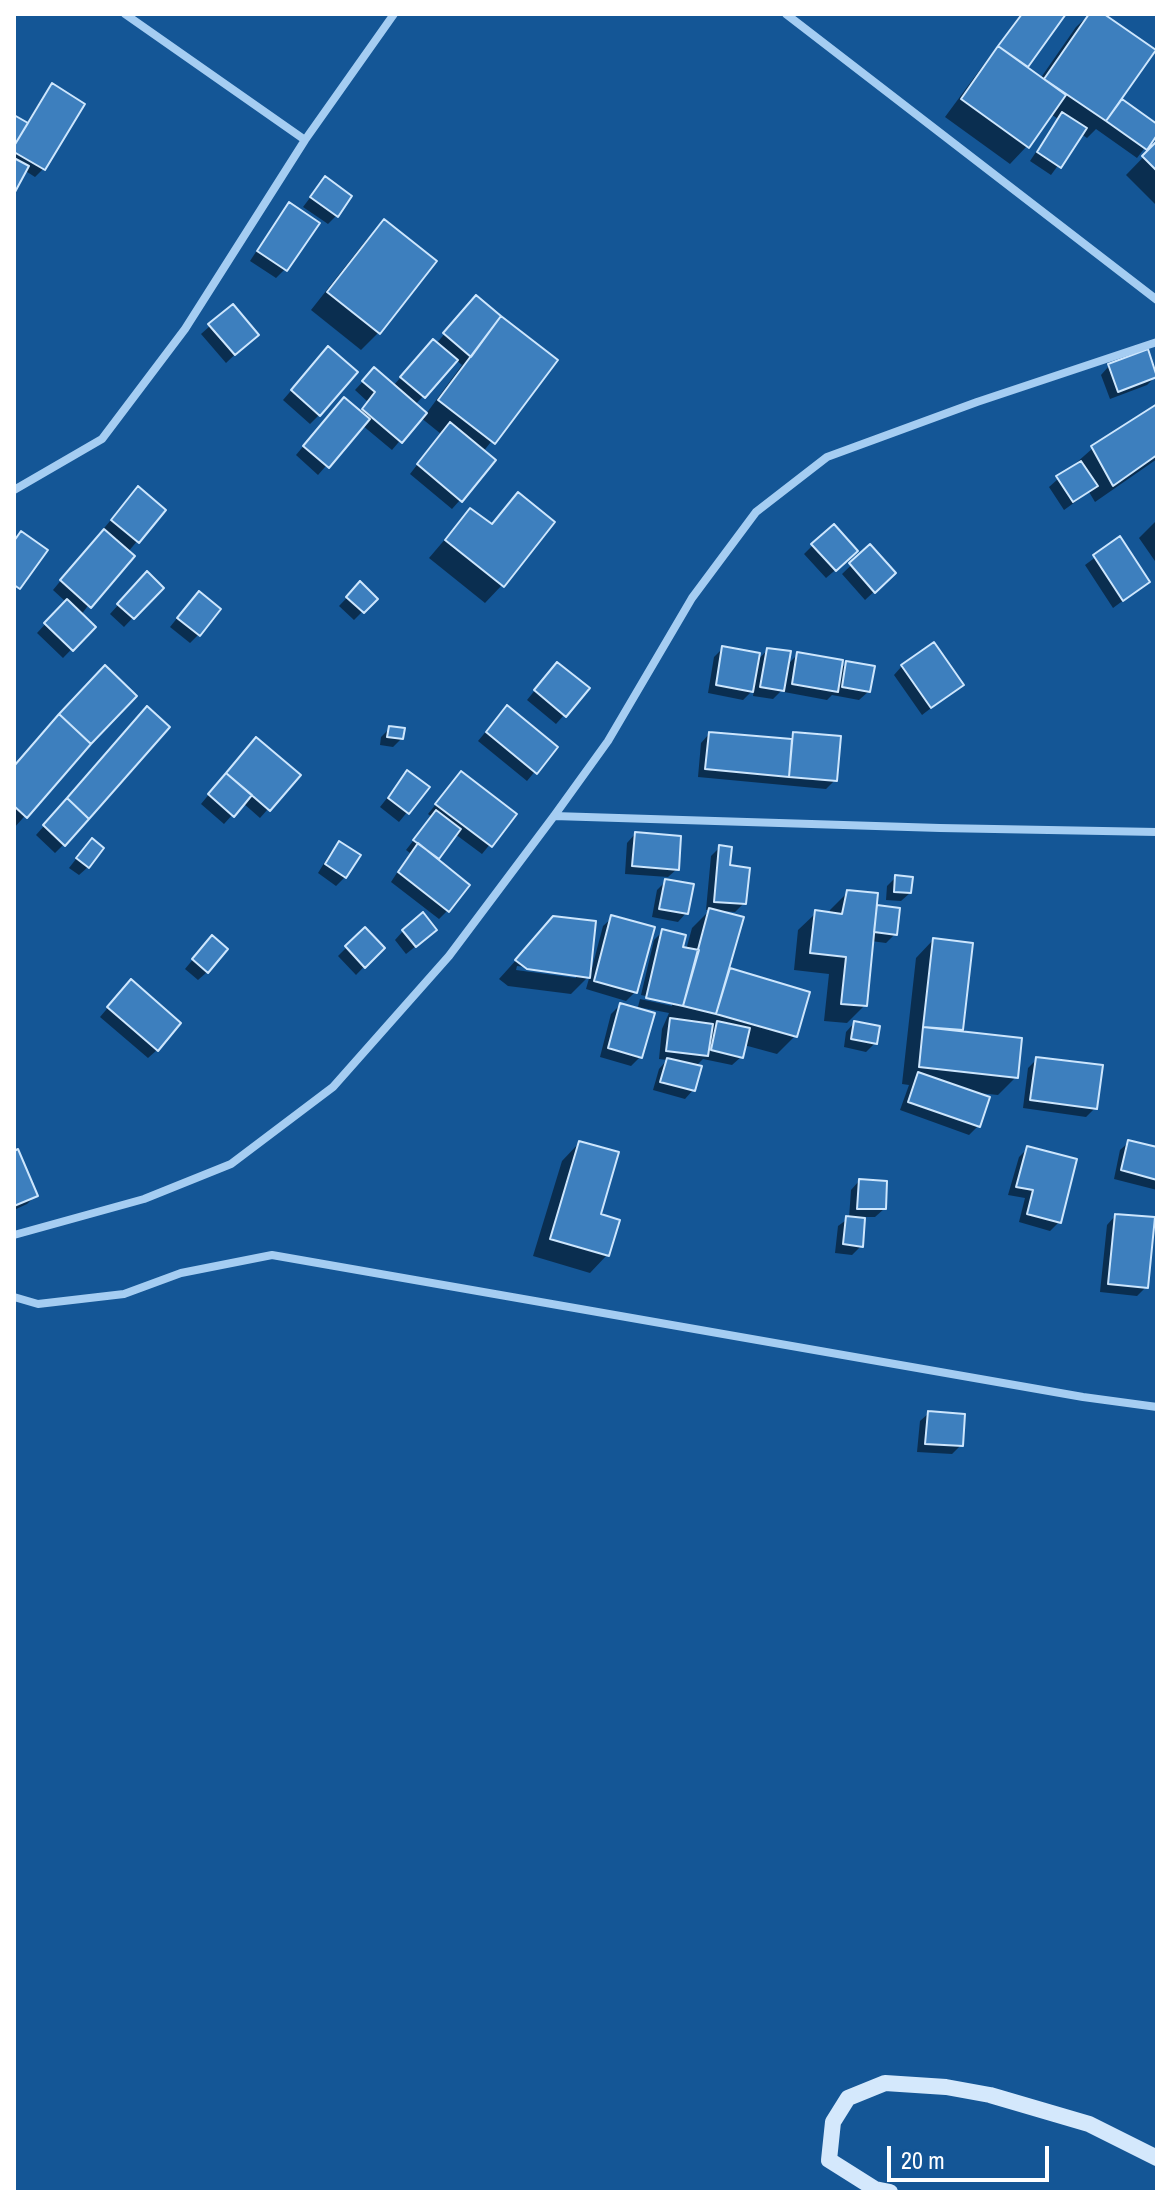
<!DOCTYPE html>
<html>
<head>
<meta charset="utf-8">
<style>
	body { margin:0 }
	#map { position:relative; width:1171px; height:2206px; overflow:hidden; background:#145696; font-family:"Archivo Narrow",sans-serif }
	canvas { display:block }
	.frame { position:absolute; inset:0; border:16px solid #fff; pointer-events:none }
	.scale { position:absolute; left:887px; top:2146px; width:162px; height:36px; box-sizing:border-box; border:4px solid #fff; border-top:0; padding-left:10px; font-size:24px; line-height:28px; white-space:nowrap; color:#fff; -webkit-text-stroke:6px #145696; paint-order:stroke }
</style>
</head>
<body>
<div id="map">
<canvas width="1171" height="2206"></canvas>
<div class="frame"></div>
<div class="scale">20 m</div>
</div>
<script>
const g = document.querySelector('canvas').getContext('2d');
g.lineJoin = 'round';
function fillPath(path, color) { g.fillStyle = color; g.fill(path, 'evenodd'); }
const poly = rows => new Path2D(rows.map(r => 'M' + r).join(''));
function trace(path, color, width, dash) { g.strokeStyle = color; g.lineWidth = width; g.lineCap = dash ? 'butt' : 'round'; g.setLineDash(dash || []); g.stroke(path); }
fillPath(poly([
	[1021,14,1063,14,1024,67,1040,79,1076,27,1090,14,1100,14,1119,99,1157,127,1157,132,1137,158,1096,129,1087,138,1081,134,1051,175,1030,161,1058,119,1051,114,1027,146,1010,164,945,117],
	[52,86,44,168,35,177,24,170,14,190,14,117,26,124,44,95],
	[1157,143,1157,206,1126,175],
	[325,178,336,216,328,224,303,207],
	[289,205,285,269,276,278,250,261,281,214],
	[385,221,434,261,378,333,361,350,311,310,367,239],
	[468,306,555,360,483,452,460,500,452,509,410,474,441,434,420,417,392,450,362,425,318,475,296,455,335,408,359,413,368,402,355,390,366,378,393,386,425,350,436,344],
	[456,360,462,365,426,414,415,405],
	[210,326,247,343,226,363,201,334],
	[320,357,319,415,310,424,283,400],
	[1109,366,1156,376,1147,385,1110,399,1101,375],
	[1157,406,1157,459,1095,502,1089,492,1064,510,1049,487,1093,448],
	[518,494,502,585,485,603,429,558,470,510,490,525],
	[129,498,163,510,128,552,81,615,93,627,63,658,37,633,66,602,53,590],
	[1157,520,1157,564,1139,538],
	[1120,539,1148,582,1113,608,1085,565],
	[813,545,847,560,826,578,804,554],
	[870,547,894,573,865,600,842,574],
	[138,583,161,588,124,627,110,614],
	[360,584,375,599,354,620,339,606],
	[190,602,199,634,190,643,170,627],
	[723,648,757,660,768,650,786,666,798,654,840,670,846,663,868,692,859,700,832,695,827,700,784,692,785,687,773,699,753,696,754,689,743,700,708,693,714,657],
	[902,666,961,685,922,715,894,675],
	[549,673,564,715,556,724,527,700],
	[498,717,555,747,527,781,478,741],
	[390,728,402,738,393,747,380,745,381,737],
	[709,734,787,741,794,734,835,780,826,789,698,777,701,743],
	[41,735,90,743,14,828,14,766],
	[247,748,298,775,260,818,243,803,224,824,201,804],
	[407,773,427,788,399,822,380,807],
	[461,773,514,815,482,854,455,834,436,859,448,910,439,919,391,882,410,853,406,850,432,817,428,814],
	[51,818,64,844,55,853,36,835],
	[635,834,677,869,668,877,625,874,627,843],
	[339,843,345,877,336,886,318,873,331,852],
	[720,847,744,903,735,912,721,911,728,969,807,993,795,1036,777,1054,744,1045,741,1057,732,1065,703,1059,695,1067,693,1090,685,1099,653,1090,659,1069,667,1060,659,1059,662,1029,669,1013,638,1007,640,999,672,1006,672,1002,641,995,654,940,662,932,680,949,686,950,692,928,710,910,706,910,711,856],
	[83,850,88,867,79,875,69,868],
	[896,877,910,893,901,901,886,900,887,886],
	[666,881,686,913,678,922,652,917,657,890],
	[848,892,874,911,878,907,895,934,886,943,871,941,865,1005,847,1023,824,1021,829,974,794,970,798,930,816,913,829,914,830,910],
	[554,918,592,968,603,926,612,918,635,992,626,1001,586,989,590,975,571,994,508,986,499,979],
	[517,966,576,974,576,978,516,970],
	[364,930,382,948,356,975,338,956],
	[403,931,426,938,406,954,395,940],
	[933,940,971,944,961,1032,1016,1077,998,1095,978,1093,988,1098,978,1126,969,1135,900,1110,909,1085,902,1084,916,958],
	[204,946,207,972,198,980,185,969],
	[122,991,157,1050,148,1058,100,1017],
	[620,1005,640,1057,631,1066,600,1057,611,1014],
	[854,1023,875,1043,866,1052,844,1047,846,1032],
	[1037,1059,1095,1108,1086,1117,1023,1108,1028,1068],
	[1129,1142,1157,1149,1157,1190,1114,1179,1120,1150],
	[579,1143,607,1255,590,1273,533,1256,562,1161],
	[1028,1148,1059,1222,1050,1231,1019,1222,1025,1198,1008,1195,1019,1157],
	[14,1153,36,1195,27,1204,14,1210],
	[859,1181,884,1209,875,1217,863,1217,861,1246,852,1255,835,1253,838,1226,849,1218,851,1190],
	[1115,1216,1146,1287,1137,1296,1100,1292,1107,1225],
	[929,1413,961,1445,952,1454,917,1452,920,1421]
]), '#0007');
const building = poly([
	[1022,14,1066,14,1028,67,998,46,1022,14],
	[1089,14,1104,14,1156,50,1106,121,1044,79,1089,14],
	[998,46,1066,95,1029,148,961,99,998,46],
	[52,83,85,104,45,170,14,152,14,146,52,83],
	[1122,99,1157,124,1157,135,1147,150,1106,121,1122,99],
	[1062,112,1087,128,1061,168,1037,152,1062,112],
	[14,115,28,123,14,146,14,115],
	[1157,141,1157,171,1142,156,1157,141],
	[14,158,29,166,15,192,14,192,14,158],
	[325,176,352,196,338,217,310,197,325,176],
	[289,202,320,223,287,271,257,251,289,202],
	[384,219,437,261,380,334,327,292,384,219],
	[476,295,501,316,471,357,443,333,476,295],
	[233,304,259,335,235,355,208,324,233,304],
	[501,316,558,360,495,444,438,400,501,316],
	[433,339,458,360,425,398,400,377,433,339],
	[328,346,358,372,320,416,291,390,328,346],
	[1148,349,1157,377,1118,392,1108,364,1148,349],
	[374,367,427,413,402,443,362,409,375,392,362,381,374,367],
	[344,397,370,419,329,468,303,446,344,397],
	[1157,404,1157,455,1113,486,1091,446,1157,404],
	[450,422,496,460,462,502,417,464,450,422],
	[1081,461,1098,486,1073,502,1056,476,1081,461],
	[138,486,166,510,139,543,111,520,138,486],
	[518,492,555,522,504,587,445,540,470,508,492,524,518,492],
	[834,524,858,551,836,571,811,544,834,524],
	[104,529,135,556,91,608,60,580,104,529],
	[21,531,48,550,20,589,14,585,14,541,21,531],
	[1120,536,1150,582,1123,601,1093,555,1120,536],
	[870,544,896,573,875,593,849,563,870,544],
	[147,571,164,588,134,619,117,604,147,571],
	[360,581,378,599,364,613,346,597,360,581],
	[199,591,221,609,200,636,177,618,199,591],
	[67,599,96,627,73,651,44,623,67,599],
	[934,642,964,685,931,708,901,665,934,642],
	[722,646,760,653,753,692,716,685,722,646],
	[767,648,791,651,784,691,760,687,767,648],
	[797,652,843,660,838,692,792,684,797,652],
	[846,661,875,666,870,692,842,687,846,661],
	[557,662,590,688,566,717,534,690,557,662],
	[105,665,137,696,91,744,59,714,105,665],
	[507,705,558,747,537,774,486,732,507,705],
	[147,706,170,727,89,819,67,798,147,706],
	[59,714,91,744,27,818,14,806,14,766,59,714],
	[389,726,405,728,403,739,387,737,389,726],
	[709,732,792,739,789,777,705,769,709,732],
	[793,732,841,736,837,781,789,777,793,732],
	[256,737,301,775,270,811,226,773,256,737],
	[407,770,430,787,409,814,388,798,407,770],
	[461,771,517,814,492,847,435,804,461,771],
	[226,773,252,795,234,817,208,794,226,773],
	[67,798,89,819,65,846,43,825,67,798],
	[436,810,461,829,439,859,413,840,436,810],
	[635,832,681,836,679,870,632,866,635,832],
	[92,838,104,848,89,868,76,858,92,838],
	[339,841,361,855,346,878,325,864,339,841],
	[418,843,470,885,449,912,398,872,418,843],
	[719,845,732,847,730,865,750,868,746,904,714,902,719,845],
	[895,875,913,877,911,893,894,892,895,875],
	[665,879,694,884,688,914,659,909,665,879],
	[847,890,878,893,867,1006,841,1004,846,957,810,953,815,910,842,914,847,890],
	[877,905,900,908,897,935,874,932,877,905],
	[709,908,744,917,716,1014,683,1006,709,908],
	[423,912,437,930,416,947,402,930,423,912],
	[611,915,655,927,637,993,594,981,611,915],
	[553,916,596,921,590,978,527,969,515,960,553,916],
	[365,927,385,948,365,968,345,946,365,927],
	[662,929,686,935,683,947,699,950,683,1006,646,998,662,929],
	[212,935,228,949,208,973,192,959,212,935],
	[933,938,973,943,963,1030,923,1027,933,938],
	[730,968,810,992,797,1037,716,1014,730,968],
	[131,979,181,1023,158,1051,107,1007,131,979],
	[620,1003,655,1013,642,1058,608,1048,620,1003],
	[670,1018,713,1024,708,1056,666,1051,670,1018],
	[717,1021,750,1028,743,1058,711,1050,717,1021],
	[854,1021,880,1026,877,1044,851,1039,854,1021],
	[923,1027,1022,1038,1018,1078,919,1067,923,1027],
	[1036,1057,1103,1065,1097,1109,1030,1100,1036,1057],
	[667,1058,702,1066,695,1091,660,1082,667,1058],
	[918,1072,990,1097,980,1127,908,1102,918,1072],
	[1128,1140,1157,1147,1157,1180,1121,1170,1128,1140],
	[579,1141,619,1152,601,1214,620,1220,609,1256,550,1239,579,1141],
	[1027,1146,1077,1159,1061,1223,1027,1214,1033,1190,1016,1187,1027,1146],
	[18,1149,38,1196,14,1206,14,1151,18,1149],
	[859,1179,887,1181,886,1209,857,1209,859,1179],
	[1115,1214,1155,1217,1148,1288,1108,1284,1115,1214],
	[846,1216,865,1218,863,1247,843,1244,846,1216],
	[928,1411,965,1414,963,1446,925,1444,928,1411]
]);
fillPath(building, '#3d7fbe');
trace(building, '#cde6fd', 2);
trace(poly([
	[125,14,305,140],
	[786,14,1157,300],
	[14,490,102,439,185,329,305,140,394,14],
	[554,816,940,828,1157,832],
	[14,1235,144,1199,231,1164,333,1087,449,956,554,816,608,741,692,598,756,512,827,457,977,402,1157,342],
	[14,1297,38,1304,124,1294,181,1273,272,1255,1083,1397,1157,1407]
]), '#a5cdf2', 8);
trace(poly([
	[890,2192,875,2189,829,2160,833,2122,848,2098,885,2083,946,2087,990,2095,1089,2124,1157,2158]
]), '#d4e8fc', 16);
</script>
</body>
</html>
